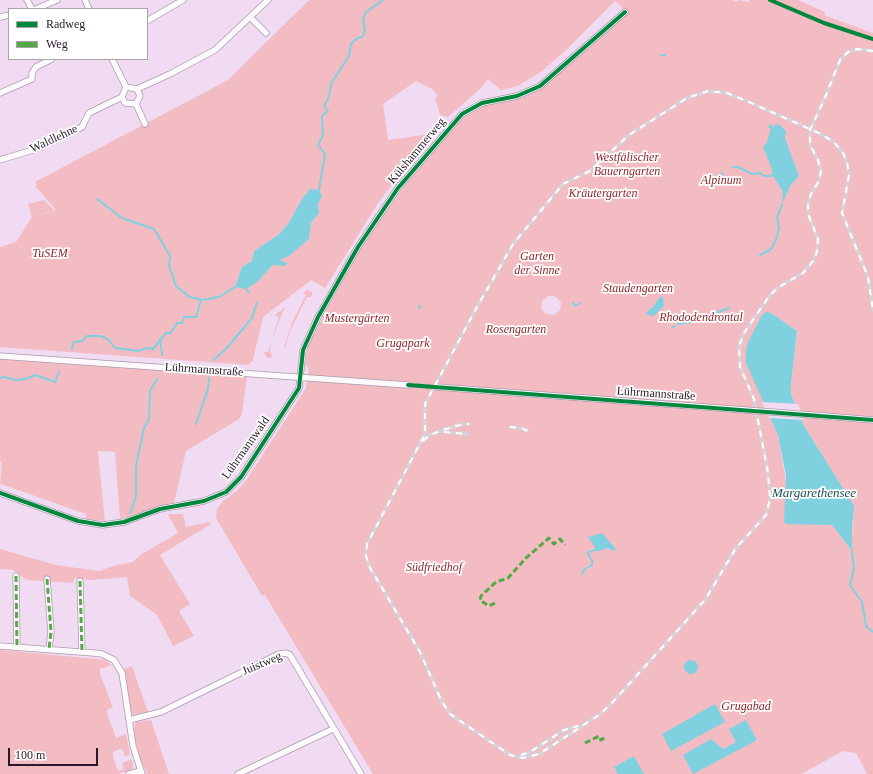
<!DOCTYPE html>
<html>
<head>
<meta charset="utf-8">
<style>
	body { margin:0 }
	#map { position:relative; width:873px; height:774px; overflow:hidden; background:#f0dbf2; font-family:"Times New Roman",serif }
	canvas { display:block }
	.legend { position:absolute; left:8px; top:8px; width:140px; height:52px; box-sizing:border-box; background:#fff; border:1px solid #a9a3a9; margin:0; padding:5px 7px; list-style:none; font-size:12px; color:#281929 }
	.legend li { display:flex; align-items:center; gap:8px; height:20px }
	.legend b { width:20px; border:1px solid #a9a3a9 }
	.scale { position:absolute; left:8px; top:748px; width:90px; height:18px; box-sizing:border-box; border:2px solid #281929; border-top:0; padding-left:5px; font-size:12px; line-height:14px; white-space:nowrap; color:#281929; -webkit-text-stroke:3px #fff; paint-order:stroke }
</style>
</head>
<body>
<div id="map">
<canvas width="873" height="774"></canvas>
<ul class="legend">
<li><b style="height:5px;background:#00873e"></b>Radweg</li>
<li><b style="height:5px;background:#53a944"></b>Weg</li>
</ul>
<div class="scale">100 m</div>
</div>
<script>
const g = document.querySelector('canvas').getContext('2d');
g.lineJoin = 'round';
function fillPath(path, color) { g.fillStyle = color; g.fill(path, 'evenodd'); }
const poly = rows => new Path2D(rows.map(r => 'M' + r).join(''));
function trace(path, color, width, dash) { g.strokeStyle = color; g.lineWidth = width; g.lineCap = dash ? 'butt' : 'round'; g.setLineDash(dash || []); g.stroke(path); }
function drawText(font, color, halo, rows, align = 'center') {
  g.font = font + ' "Times New Roman",serif'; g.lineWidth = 3.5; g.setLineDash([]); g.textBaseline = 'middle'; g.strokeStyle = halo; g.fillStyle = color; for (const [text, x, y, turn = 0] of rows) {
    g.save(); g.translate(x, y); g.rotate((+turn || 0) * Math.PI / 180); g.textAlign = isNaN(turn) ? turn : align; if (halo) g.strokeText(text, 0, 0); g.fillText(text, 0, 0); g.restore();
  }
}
fillPath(poly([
	[309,0,732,0,737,2,738,0,749,2,749,0,798,0,825,12,824,15,873,33,873,774,867,774,856,753,843,751,801,774,373,774,265,595,262,596,216,518,217,509,223,501,238,490,247,479,306,388,309,369,305,364,308,346,314,333,363,244,405,185,463,117,485,104,521,98,535,92,547,84,589,48,628,13,615,1,565,51,542,71,518,86,501,90,488,79,480,89,448,117,440,115,435,98,438,96,432,89,416,81,383,104,388,140,430,134,437,130,405,167,378,203,325,288,311,280,263,317,253,360,248,365,0,347,0,247,16,242,32,217,56,210,35,186,37,185,35,182,228,80],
	[310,189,322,196,318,204,319,213,311,223,309,239,273,265,257,282,235,287,242,267,252,261,254,251,278,235,288,224,302,199],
	[548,296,555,296,561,302,560,310,554,315,546,314,541,308,542,301],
	[771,313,797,331,791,385,791,394,803,424,819,449,853,520,851,550,832,525,826,523,786,483,778,435,770,415],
	[44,200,54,210,32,217,28,204],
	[307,290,312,292,312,295,311,297,307,297,291,329,285,348,284,348,293,320,306,295,303,293],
	[284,308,288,310,284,309,283,312,271,342,270,353,273,355,271,357,267,358,264,352,268,352,279,317,275,315],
	[0,359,247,377,242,414,239,419,186,451,174,503,120,519,115,452,98,451,105,521,86,519,86,514,1,484,0,486,2,462,0,461],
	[168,514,183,514,186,527,209,522,211,524,160,555,190,604,179,611,194,636,173,646,157,615,130,596,127,577,91,580,74,578,73,583,27,580,13,570,0,569,0,549,56,565,99,571,117,565,133,562,140,555,178,533],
	[0,650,98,659,105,660,112,665,100,669,100,674,113,707,107,710,108,716,116,738,126,734,130,755,125,756,122,748,113,752,113,757,118,771,124,769,122,763,132,759,133,765,132,770,118,774,0,774],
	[132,666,148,712,133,715,131,713,124,669],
	[151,720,169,774,147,774,140,758,133,732,136,722]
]), '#f3bcc3');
fillPath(poly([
	[770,124,774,127,776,124,780,125,786,131,785,138,799,176,790,186,782,205,783,192,774,177,772,176,772,169,763,147,767,142,771,129,768,127],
	[310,189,319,190,322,196,318,204,319,213,311,223,309,239,289,256,280,260,287,263,285,266,273,265,257,282,246,289,235,287,242,267,252,261,254,251,278,235,288,224,302,199],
	[660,297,663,297,664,306,653,316,645,314,653,307],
	[766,312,771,313,797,331,791,385,791,394,803,424,854,506,852,527,852,551,832,525,786,524,784,521,786,476,778,435,746,363,746,351,748,342,762,315],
	[602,533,616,549,614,551,607,548,600,551,593,551,595,547,588,537],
	'684 667a7 7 0 1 1 14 0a7 7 0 1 1-14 0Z',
	[715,704,725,722,671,751,662,734],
	[746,720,757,740,693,774,683,755,711,739,723,749,736,742,729,729],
	[634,756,644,774,618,774,614,767]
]), '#7fd1df');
fillPath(poly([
	[762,402,798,404,804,420,769,418]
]), '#f0dbf2');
trace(poly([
	[661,55,665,55],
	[733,167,738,167,752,174,760,173,764,176,772,176],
	[714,179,723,173],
	[319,190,325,154,318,145,323,135,322,116,328,111,324,106,328,99,332,82,349,56,351,44,356,39,363,36,365,30,363,19,366,12,383,0],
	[97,199,122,218,154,229,170,256,169,266,176,286,188,296,201,300],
	[760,255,771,249,776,240,779,228,777,217,782,205],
	[246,289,249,293],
	[573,303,575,306,580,303],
	[419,306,420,308],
	[678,324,695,321,729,308],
	[672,328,675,326],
	[160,339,162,355],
	[72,349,74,342,82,341,87,336,101,336,109,340,115,348,139,351,146,348,153,349,166,333,171,333,177,323,182,323,184,317,196,317,201,300,219,297,235,287],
	[213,360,226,349,252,318,257,302],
	[0,378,4,377,16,380,26,379,35,375,55,382,59,372],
	[196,424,208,389,209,378],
	[130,513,136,496,136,466,144,428,149,419,150,391,157,379],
	[852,551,854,568,850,585,862,602,866,626,873,632],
	[582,574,585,569,592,565,592,560,588,554,588,552,593,551]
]), '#7fd1df', 2);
trace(poly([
	[408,385,437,387]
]), '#c8b4ca', 5.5, [5.5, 3]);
const street = poly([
	[27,0,32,9],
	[85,0,89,9],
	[36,9,57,0],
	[0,17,9,15],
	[250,17,266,33],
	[147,21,183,0],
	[112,59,126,87],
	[126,87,137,89,140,96,136,104,125,103,122,97,126,87],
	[137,89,170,74,215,50,268,0],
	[0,93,32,79,32,73,36,67,52,59],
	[136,104,145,124],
	[0,160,36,149,82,127,89,113,122,97],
	[0,356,408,385],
	[437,387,732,409],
	[825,416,873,420],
	[0,493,78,521,103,525,124,522,160,509,204,501,226,492,241,477,299,388,303,350,318,317,358,247,398,188,462,114,482,103,517,96,540,86,625,12],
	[16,576,17,647],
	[47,579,51,632,49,649],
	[80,581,82,652],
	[0,646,94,653,102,654,114,660,122,673,133,746,142,774],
	[129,720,161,712,279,654,286,653,290,655,361,774],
	[129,774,141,771],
	[238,774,333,729]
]);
trace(street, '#aa9aac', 7);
trace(street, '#fdfafd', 5.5);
const rail = poly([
	[873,51,856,49,848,52,840,60,824,100,810,130,810,145,818,160,821,171,819,181,811,194,808,205,808,214,818,239,817,251,814,260,803,273,779,287,770,295,744,333,739,346,740,367,754,399,768,473,770,499,766,515,736,548,705,600,611,704,599,715,539,754,523,758,510,755,450,714,442,702,420,652,369,566,366,556,367,544,425,434,425,404,477,307,513,244,563,184,590,171,629,135,687,98,708,91,727,93,749,102,821,134,824,136,834,142,843,153,847,162,849,175,842,213,868,277,873,310],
	[510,427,521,428,528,431],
	[444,432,468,434],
	[423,441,430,435,443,430,463,424,469,424],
	[521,755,530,752,564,730,578,726]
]);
trace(rail, '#d7d1d8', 3.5);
trace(rail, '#fff', 2, [6]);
const streetBridge = poly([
	[732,409,825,416]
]);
trace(streetBridge, '#aa9aac', 7, []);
trace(streetBridge, '#fdfafd', 5.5);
trace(poly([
	[16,576,17,647],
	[47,579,51,632,49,649],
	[80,581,82,652],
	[495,603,489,606,480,600,481,596,496,582,508,578,526,558,549,538,554,544,560,539,565,545],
	[585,743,599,736,601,740,606,737]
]), '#53a944', 3, [6, 3]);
trace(poly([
	[770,0,824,23,873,39],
	[408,385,873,420],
	[0,493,78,521,103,525,124,522,160,509,204,501,226,492,241,477,299,388,303,350,318,317,358,247,398,188,462,114,482,103,517,96,540,86,625,12]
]), '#00873e', 4);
drawText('12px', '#281929', '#fff', [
	["Waldlehne",54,139,-25],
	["Külshammerweg",417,151,-50],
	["Lührmannstraße",204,370,4],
	["Lührmannstraße",656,394,4],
	["Lührmannwald",246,448,-55],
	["Juistweg",262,664,-23]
]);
drawText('italic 12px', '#8e2529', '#fff', [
	["Westfälischer",627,158],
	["Bauerngarten",627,172],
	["Alpinum",721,181],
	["Kräutergarten",603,194],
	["TuSEM",50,254],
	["Garten",537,257],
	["der Sinne",537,271],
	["Staudengarten",638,289],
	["Rhododendrontal",701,318],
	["Mustergärten",357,319],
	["Rosengarten",516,330],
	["Grugapark",403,344],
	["Südfriedhof",434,568],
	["Grugabad",746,707]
]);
drawText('italic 13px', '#195054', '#fff', [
	["Margarethensee",814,494]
]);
</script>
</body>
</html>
